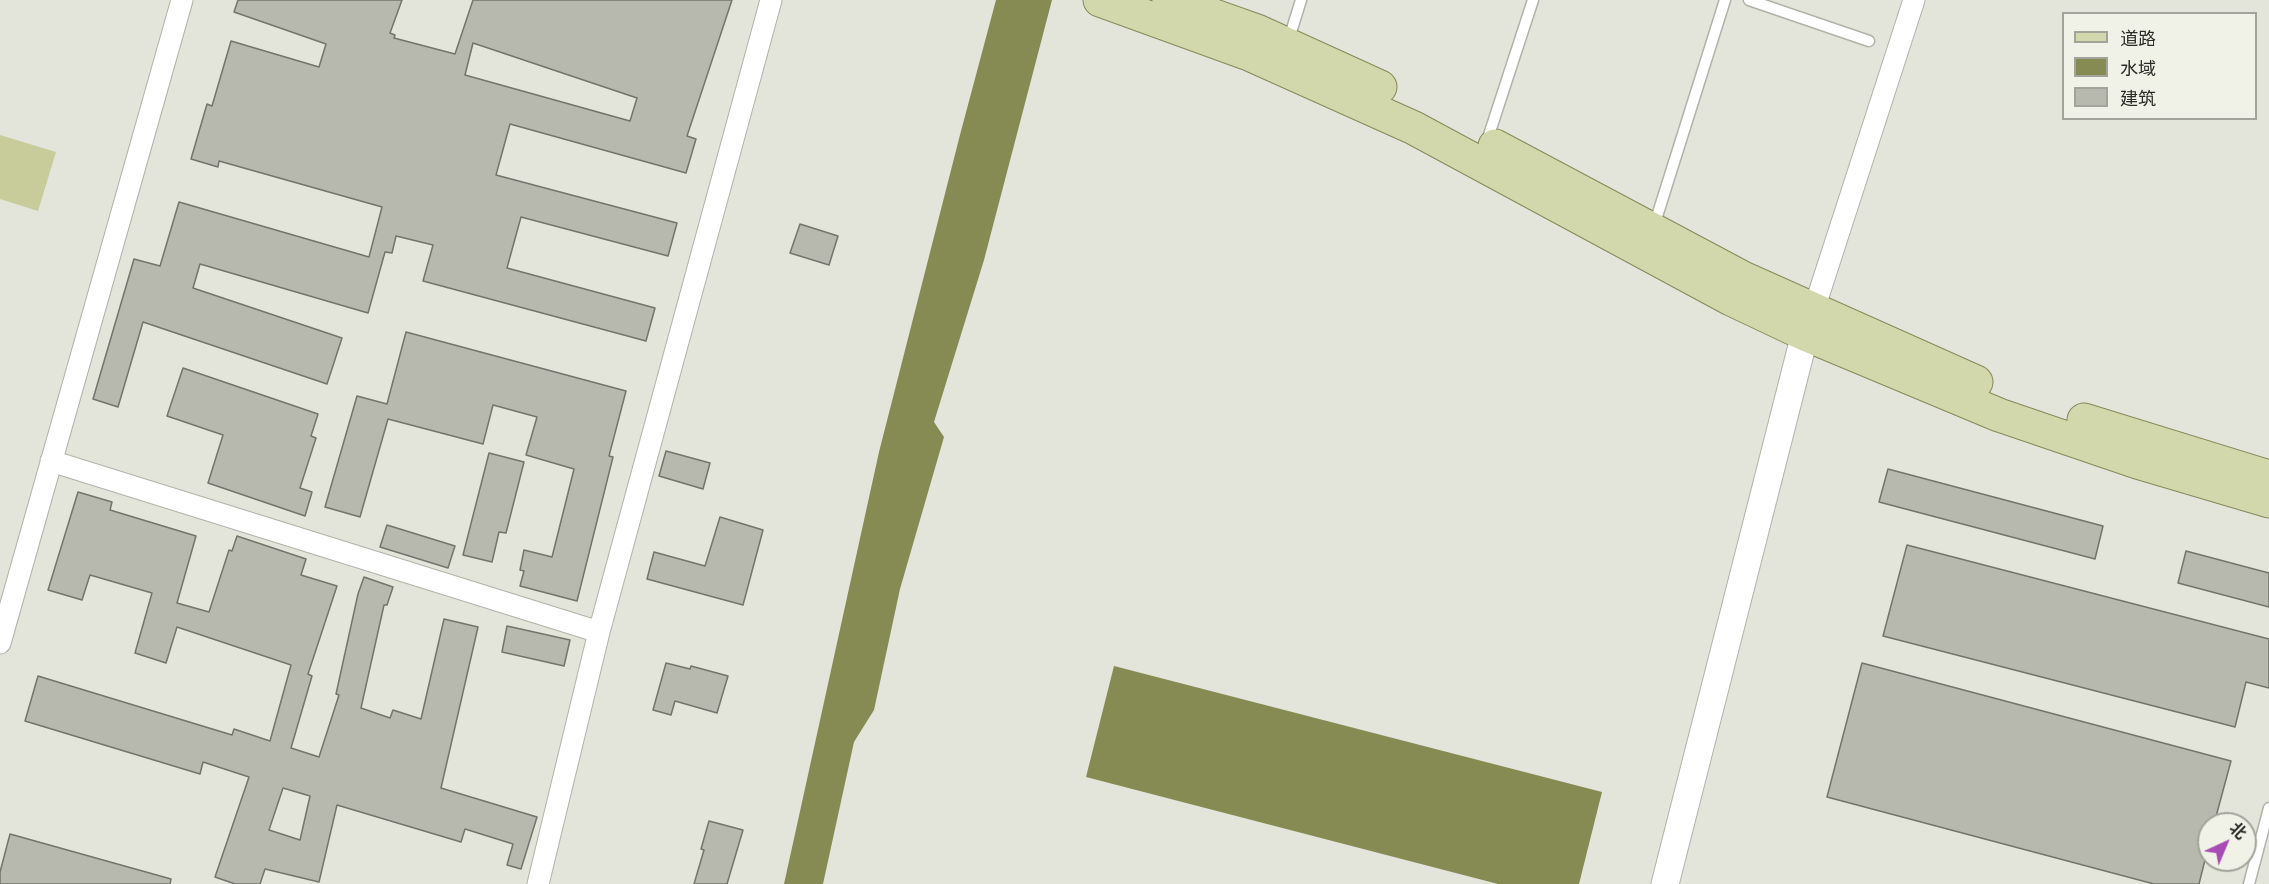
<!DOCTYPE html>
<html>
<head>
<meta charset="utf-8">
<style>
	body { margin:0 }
	#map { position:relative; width:2269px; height:884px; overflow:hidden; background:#e3e5da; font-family:"Archivo Narrow","Noto Sans SC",sans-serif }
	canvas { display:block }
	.legend { position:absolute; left:2062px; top:12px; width:195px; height:108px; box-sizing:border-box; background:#f1f2e7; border:2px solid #a2a39b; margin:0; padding:8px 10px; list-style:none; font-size:18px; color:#2c2c28 }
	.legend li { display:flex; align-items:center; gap:12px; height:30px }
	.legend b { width:30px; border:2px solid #a2a39b }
	.north { position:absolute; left:2197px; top:812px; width:60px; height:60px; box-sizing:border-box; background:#f1f2e7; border:2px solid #a2a39b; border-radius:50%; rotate:44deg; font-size:16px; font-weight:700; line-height:24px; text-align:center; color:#2c2c28 }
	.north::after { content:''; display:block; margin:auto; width:21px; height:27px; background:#a84bb5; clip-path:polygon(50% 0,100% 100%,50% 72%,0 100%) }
</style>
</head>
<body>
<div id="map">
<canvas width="2269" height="884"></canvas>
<ul class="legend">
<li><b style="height:8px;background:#d3d7ac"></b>道路</li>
<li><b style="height:16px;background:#868b54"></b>水域</li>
<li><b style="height:16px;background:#b7b8ae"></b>建筑</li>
</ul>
<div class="north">北</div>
</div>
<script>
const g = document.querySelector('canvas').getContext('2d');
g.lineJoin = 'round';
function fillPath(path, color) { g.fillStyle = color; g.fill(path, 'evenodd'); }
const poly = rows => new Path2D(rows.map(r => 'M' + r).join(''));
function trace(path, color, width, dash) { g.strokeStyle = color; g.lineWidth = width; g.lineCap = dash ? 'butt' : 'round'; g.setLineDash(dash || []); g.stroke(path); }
fillPath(poly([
	[0,135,56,152,38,211,0,199]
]), '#c7cc9a');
fillPath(poly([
	[996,0,1052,0,984,260,934,422,944,437,900,589,874,710,854,742,823,884,784,884,879,452,961,131],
	[1114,666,1602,792,1579,884,1498,884,1086,777]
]), '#868b54');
const building = poly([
	[238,0,402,0,390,33,395,35,394,38,455,54,473,0,732,0,687,136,696,139,686,173,510,124,496,175,677,223,668,256,521,217,507,268,655,308,646,341,423,281,433,245,396,236,392,253,385,252,368,313,200,264,193,288,342,338,327,384,143,322,118,407,93,399,134,259,160,266,179,202,369,257,382,207,219,161,218,167,191,159,207,104,212,106,231,41,319,67,326,44,234,12,238,0],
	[473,43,637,98,630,121,465,75,473,43],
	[800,224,838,236,829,265,790,253,800,224],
	[406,332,626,391,609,456,613,457,577,601,520,586,524,571,520,570,524,550,552,557,574,469,526,455,537,417,493,405,483,444,388,419,360,517,325,507,357,396,387,404,406,332],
	[183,368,318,414,311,436,316,438,300,488,312,492,305,516,208,483,223,435,167,416,183,368],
	[666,451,710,463,703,489,659,476,666,451],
	[489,453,524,462,506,533,499,532,492,562,463,555,489,453],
	[1888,469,2103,526,2095,559,1879,502,1888,469],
	[78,492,112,502,110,510,196,536,177,603,209,612,229,550,232,551,237,536,306,559,301,575,337,586,308,674,312,676,291,748,319,757,339,695,336,694,358,594,364,577,393,587,387,605,384,605,361,708,390,718,393,710,421,719,444,619,478,627,441,788,537,817,521,869,507,865,513,844,465,829,461,842,337,805,319,882,265,869,260,884,235,884,215,877,249,777,203,762,200,774,25,721,38,676,232,735,234,729,270,741,291,665,177,627,166,663,135,653,152,593,90,575,82,600,48,590,78,492],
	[283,788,310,796,300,840,269,830,283,788],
	[720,517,763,530,743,605,647,579,654,552,705,566,720,517],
	[387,525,455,546,448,568,380,547,387,525],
	[1907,545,2269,639,2269,688,2246,682,2235,727,1883,636,1907,545],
	[2186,551,2269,573,2269,607,2178,583,2186,551],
	[507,626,570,640,564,666,502,652,507,626],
	[666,663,690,669,691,666,728,676,717,713,675,701,671,715,653,710,666,663],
	[1862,663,2231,761,2214,824,2209,824,2209,844,2199,884,2154,884,1827,797,1862,663],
	[709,821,743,830,727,884,694,884,704,850,701,849,709,821],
	[10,834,171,879,170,884,0,884,0,872,10,834]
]);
fillPath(building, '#b7b8ae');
trace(building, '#73746b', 1.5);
const service = poly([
	[1749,0,1869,41],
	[1288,42,1301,0],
	[1487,141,1533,0],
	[1654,226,1725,0],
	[2249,884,2269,808]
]);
const minor = poly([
	[1814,309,1914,0],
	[51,461,599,632],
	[0,643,182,0],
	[538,884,599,632,771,0]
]);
const tertiary = poly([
	[1665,884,1805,334,1812,316]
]);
const primary = poly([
	[1100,0,1249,54,1414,128,1731,299,1805,334,1999,415,2137,462,2269,501],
	[1169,0,1257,31,1380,87],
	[1495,146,1743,278,1976,382],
	[2084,420,2269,477]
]);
trace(service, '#b1b2a8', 13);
trace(minor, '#b1b2a8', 23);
trace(tertiary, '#b1b2a8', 29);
trace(primary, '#868a59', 35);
trace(service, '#fff', 10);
trace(minor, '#fff', 21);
trace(tertiary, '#fff', 27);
trace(primary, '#d3d7ac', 33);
</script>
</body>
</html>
